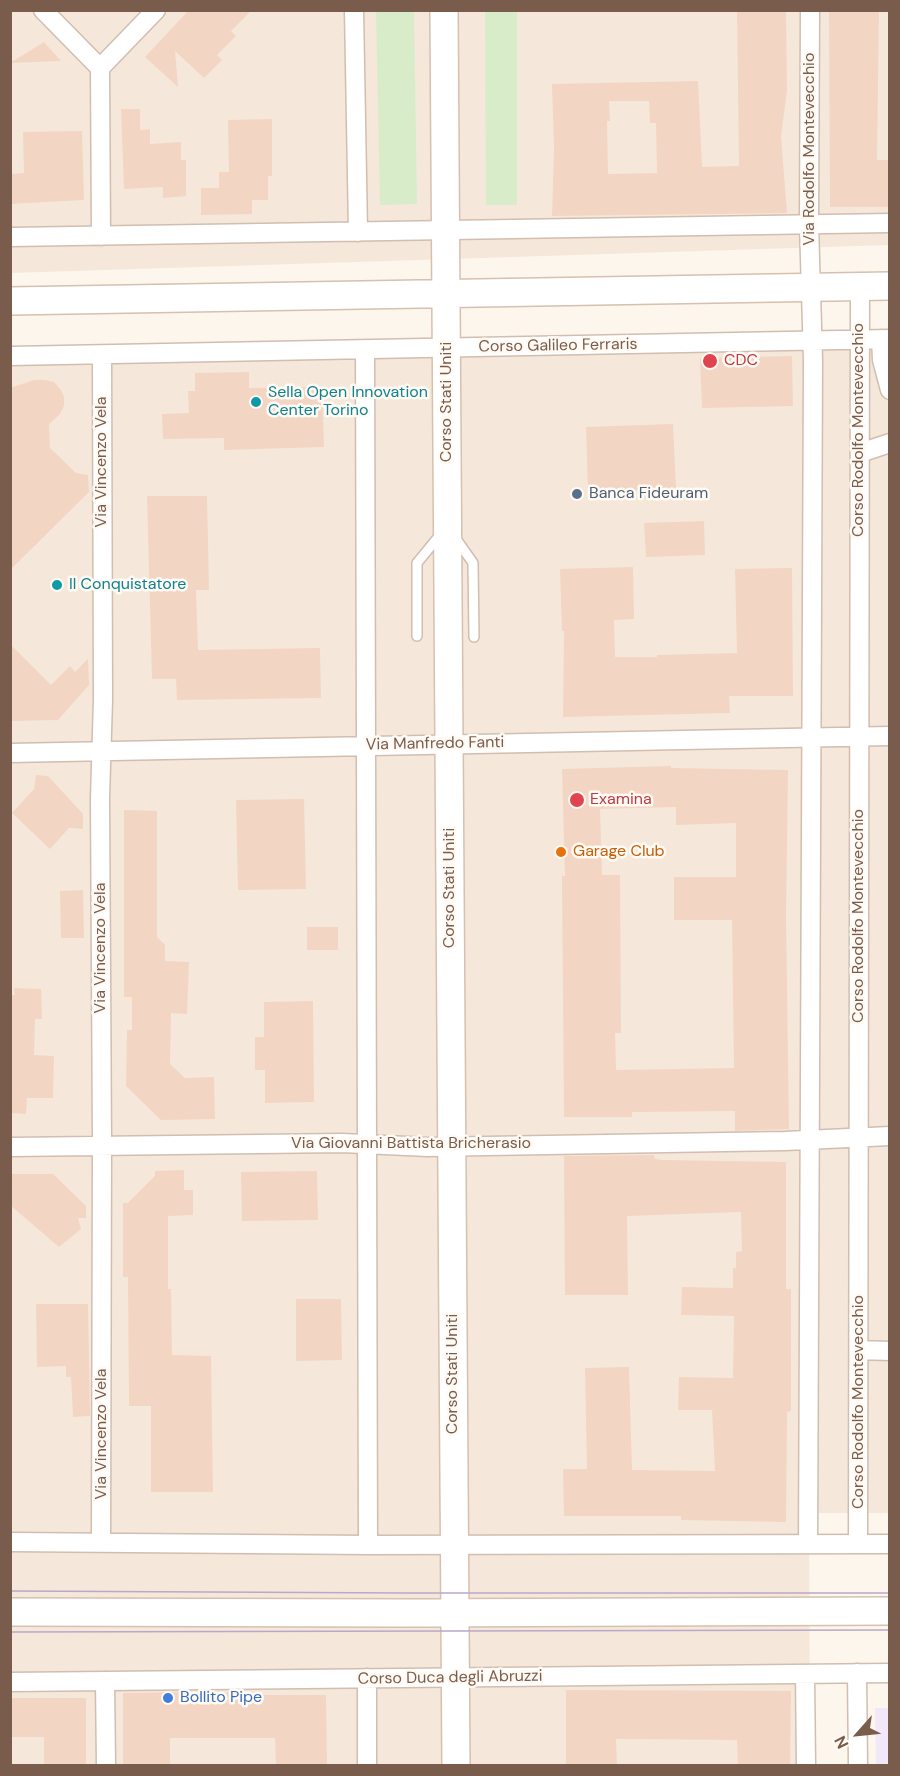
<!DOCTYPE html>
<html>
<head>
<meta charset="utf-8">
<style>
	body { margin:0 }
	#map { position:relative; width:900px; height:1776px; overflow:hidden; background:#fdf6ec; font-family:"DM Sans",sans-serif }
	canvas { display:block }
	.frame { position:absolute; inset:0; border:12px solid #7a5c4d; pointer-events:none }
	.north { position:absolute; left:828px; top:1704px; width:60px; height:60px; -webkit-text-stroke:4px #fffaf3; paint-order:stroke; rotate:243deg; font-size:16px; font-weight:700; line-height:24px; text-align:center; color:#7a5c4d }
	.north::after { content:''; display:block; margin:auto; width:21px; height:27px; background:#7a5c4d; clip-path:polygon(50% 0,100% 100%,50% 72%,0 100%) }
</style>
</head>
<body>
<div id="map">
<canvas width="900" height="1776"></canvas>
<div class="frame"></div>
<div class="north">N</div>
</div>
<script>
const g = document.querySelector('canvas').getContext('2d');
g.lineJoin = 'round';
function fillPath(path, color) { g.fillStyle = color; g.fill(path, 'evenodd'); }
const poly = rows => new Path2D(rows.map(r => 'M' + r).join(''));
function trace(path, color, width, dash) { g.strokeStyle = color; g.lineWidth = width; g.lineCap = dash ? 'butt' : 'round'; g.setLineDash(dash || []); g.stroke(path); }
function drawText(font, color, halo, rows, align = 'center') {
  g.font = font + ' "DM Sans",sans-serif'; g.lineWidth = 5; g.setLineDash([]); g.textBaseline = 'middle'; g.strokeStyle = halo; g.fillStyle = color; for (const [text, x, y, turn = 0] of rows) {
    g.save(); g.translate(x, y); g.rotate((+turn || 0) * Math.PI / 180); g.textAlign = isNaN(turn) ? turn : align; if (halo) g.strokeText(text, 0, 0); g.fillText(text, 0, 0); g.restore();
  }
}
fillPath(poly([
	[10,11,889,11,889,245,11,273],
	[889,341,889,1513,809,1513,810,1765,11,1765,10,354]
]), '#f5e8da');
fillPath(poly([
	[875,1708,889,1708,889,1765,876,1765]
]), '#f3e8fa');
fillPath(poly([
	[376,11,414,11,417,204,380,205],
	[485,11,517,11,517,205,486,205]
]), '#d8ecc9');
fillPath(poly([
	[189,10,252,10,231,31,236,36,217,55,222,60,204,78,175,51,178,87,145,57],
	[737,10,786,10,787,91,781,136,787,213,552,216,554,149,552,84,698,81,702,167,739,166],
	[609,101,649,101,650,123,656,123,657,173,608,174,607,121,610,121],
	[829,10,879,10,877,160,890,160,890,207,830,207],
	[44,42,61,61,10,63],
	[121,109,140,109,140,130,150,129,150,144,181,142,181,160,186,160,186,196,163,198,163,187,124,189],
	[272,119,272,176,268,176,268,200,252,200,252,214,201,215,201,188,219,188,219,172,229,172,228,120],
	[82,131,84,200,10,204,10,174,24,173,23,132],
	[792,356,793,406,702,408,700,358],
	[249,372,249,388,322,387,324,447,224,450,224,438,163,439,162,414,189,413,188,391,195,391,195,373],
	[34,380,45,380,54,382,61,390,64,397,64,406,60,414,49,424,50,448,76,473,88,475,89,492,10,570,10,388],
	[673,424,676,489,588,492,586,427],
	[147,496,207,496,209,590,196,590,198,650,320,648,321,698,177,700,176,679,152,679],
	[704,521,705,555,646,557,644,523],
	[633,567,634,619,614,620,615,657,657,657,657,655,737,653,735,569,792,568,793,696,729,696,730,713,563,717,564,631,562,631,560,569],
	[10,644,51,685,70,666,75,672,88,659,89,685,58,720,10,721],
	[671,766,671,768,788,770,786,915,789,1129,735,1131,735,1111,632,1112,632,1117,564,1117,562,876,565,876,562,769],
	[676,807,676,825,736,823,736,877,674,877,674,920,732,920,734,1068,616,1070,615,1033,621,1033,620,875,602,875,600,809],
	[36,775,48,776,83,814,83,829,69,828,50,849,12,813,34,789],
	[304,799,306,889,238,890,236,800],
	[124,810,157,811,157,937,165,945,165,961,189,962,187,1014,171,1013,170,1064,185,1078,214,1077,215,1119,161,1120,126,1086,127,1030,132,1030,132,997,124,997],
	[83,890,84,938,61,938,60,891],
	[307,927,338,927,338,950,307,950],
	[14,988,41,989,42,1019,35,1019,34,1055,54,1056,53,1098,27,1098,26,1114,10,1113,10,995,15,995],
	[313,1001,314,1102,265,1103,265,1070,255,1070,255,1037,264,1037,264,1002],
	[654,1155,655,1159,663,1160,786,1162,786,1289,791,1289,791,1411,787,1412,786,1522,681,1520,681,1516,564,1516,563,1469,587,1469,585,1368,629,1367,632,1470,715,1471,712,1410,678,1410,679,1377,733,1378,734,1316,681,1315,682,1287,733,1288,733,1268,736,1268,736,1252,742,1251,741,1212,627,1216,628,1295,565,1295,564,1156],
	[184,1170,184,1190,193,1190,193,1215,168,1216,168,1289,171,1289,172,1355,211,1356,213,1492,151,1492,151,1406,129,1406,128,1277,123,1277,123,1203,128,1203,155,1176,155,1171],
	[317,1171,318,1220,242,1221,241,1172],
	[10,1174,53,1174,86,1206,86,1218,78,1218,81,1229,59,1247,10,1205],
	[296,1299,341,1299,342,1360,296,1361],
	[36,1304,88,1304,90,1416,73,1417,71,1377,66,1377,66,1366,37,1367],
	[566,1690,791,1691,790,1766,738,1766,737,1740,616,1739,617,1766,566,1766],
	[201,1692,254,1693,254,1695,326,1695,327,1766,276,1766,275,1738,170,1738,170,1766,123,1766,123,1693],
	[10,1698,86,1698,86,1766,44,1766,44,1737,10,1737]
]), '#f3d5c3');
const lane = poly([
	[454,536,473,563,474,637],
	[417,636,417,563,440,535]
]);
const street = poly([
	[43,10,100,68],
	[354,10,358,232],
	[101,236,100,68,156,10],
	[10,237,890,223],
	[881,339,882,360,890,390],
	[365,350,368,1545],
	[10,356,890,339],
	[860,453,890,443],
	[10,753,890,736],
	[10,1147,342,1143,428,1147,785,1141,890,1136],
	[859,1350,890,1351],
	[10,1542,368,1545,890,1544],
	[101,1542,102,1145,100,798,103,700,102,355],
	[808,1544,813,361,809,224,810,10],
	[858,1544,860,287],
	[857,1673,858,1766],
	[805,1674,806,1766],
	[367,1678,367,1766],
	[105,1681,106,1766],
	[10,1682,890,1673]
]);
const secondary = poly([
	[444,10,456,1766],
	[10,301,890,286],
	[10,1612,406,1613,890,1611]
]);
trace(lane, '#d1beb0', 12);
trace(street, '#d1beb0', 21);
trace(secondary, '#d6c0b0', 30);
trace(lane, '#fff', 9);
trace(street, '#fff', 18);
trace(secondary, '#fff', 27);
trace(poly([
	[10,1591,405,1593,890,1593],
	[10,1632,890,1630]
]), '#b9a8c9', 1.5);
for (const [x, y, r, color] of [
	[710,361,8,"#e0444e"],
	[256,402,6,"#0f9aa8"],
	[577,494,6,"#5c6f8a"],
	[57,585,6,"#0f9aa8"],
	[577,800,8,"#e0444e"],
	[561,852,6,"#e8710a"],
	[168,1698,6,"#3f7fe0"]
]) { const dot = new Path2D(); dot.arc(x, y, r, 0, 2 * Math.PI); g.fillStyle = color; g.fill(dot); trace(dot, '#fffaf3', 2); }
drawText('16px', '#7a5c4d', '#fffaf3', [
	["Via Rodolfo Montevecchio",810,149,-90],
	["Corso Galileo Ferraris",558,346,-1],
	["Corso Stati Uniti",447,402,-90],
	["Corso Rodolfo Montevecchio",859,430,-90],
	["Via Vincenzo Vela",102,462,-90],
	["Via Manfredo Fanti",435,744,-1],
	["Corso Stati Uniti",450,888,-90],
	["Corso Rodolfo Montevecchio",859,916,-90],
	["Via Vincenzo Vela",101,948,-90],
	["Via Giovanni Battista Bricherasio",411,1144],
	["Corso Stati Uniti",453,1374,-90],
	["Corso Rodolfo Montevecchio",859,1402,-90],
	["Via Vincenzo Vela",102,1434,-90],
	["Corso Duca degli Abruzzi",450,1678,-1]
]);
drawText('16px', '#be3a42', '#fffaf3', [
	["CDC",724,361],
	["Examina",590,800]
], 'left');
drawText('16px', '#0d838f', '#fffaf3', [
	["Sella Open Innovation",268,393],
	["Center Torino",268,411],
	["Il Conquistatore",69,585]
], 'left');
drawText('16px', '#4e5e75', '#fffaf3', [
	["Banca Fideuram",589,494]
], 'left');
drawText('16px', '#c56008', '#fffaf3', [
	["Garage Club",573,852]
], 'left');
drawText('16px', '#366cbe', '#fffaf3', [
	["Bollito Pipe",180,1698]
], 'left');
</script>
</body>
</html>
